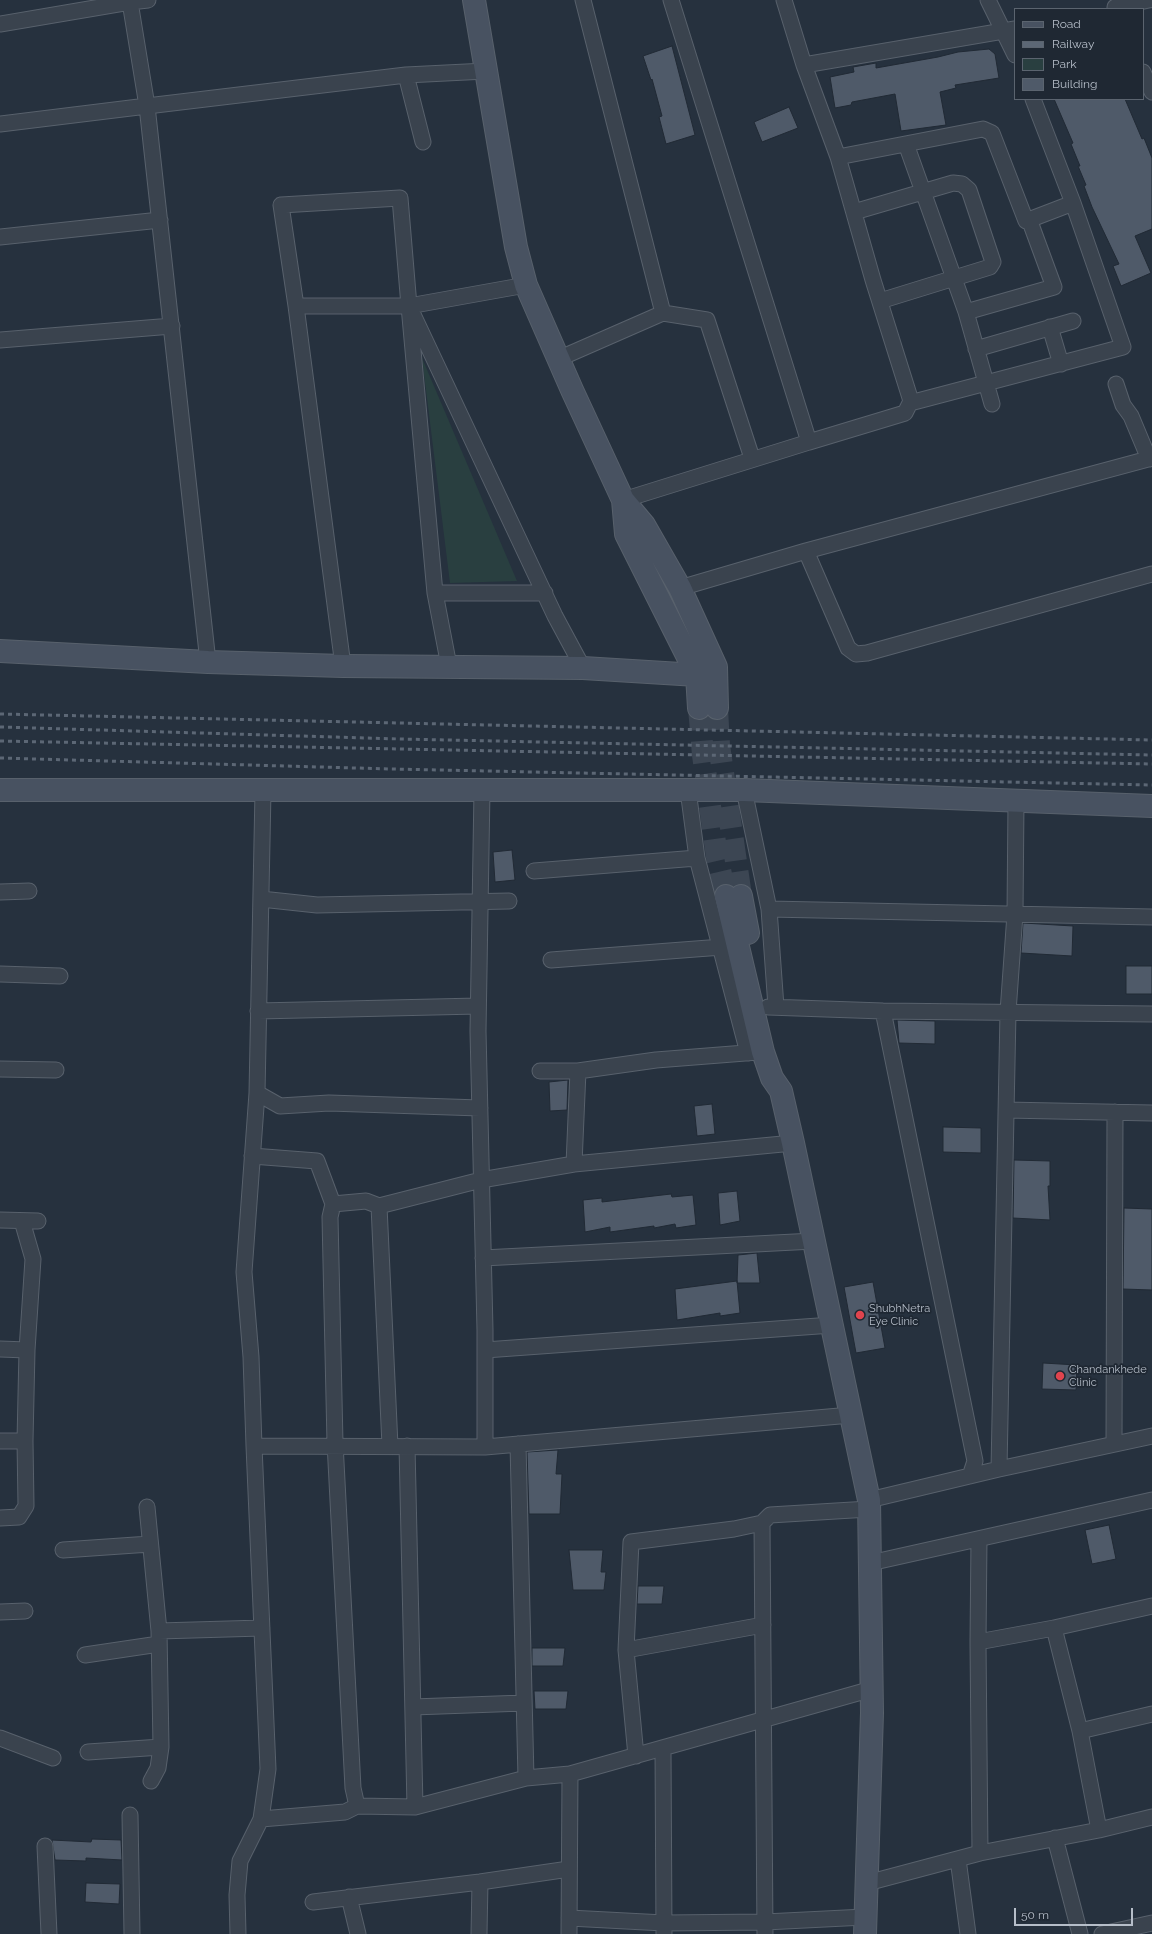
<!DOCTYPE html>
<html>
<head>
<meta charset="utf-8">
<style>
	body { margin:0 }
	#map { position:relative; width:1152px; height:1934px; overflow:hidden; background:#26313e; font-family:Raleway,sans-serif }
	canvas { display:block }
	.legend { position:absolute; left:1014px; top:8px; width:130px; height:92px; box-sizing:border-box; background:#1f2833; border:1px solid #5b646f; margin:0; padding:5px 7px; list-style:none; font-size:12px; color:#b6bec9 }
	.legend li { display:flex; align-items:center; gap:8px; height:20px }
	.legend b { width:20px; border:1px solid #5b646f }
	.scale { position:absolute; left:1014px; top:1908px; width:119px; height:18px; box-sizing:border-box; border:2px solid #b6bec9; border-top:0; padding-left:5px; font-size:12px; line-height:14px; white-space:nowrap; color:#b6bec9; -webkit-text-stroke:3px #1f2833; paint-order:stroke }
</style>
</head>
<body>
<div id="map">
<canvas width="1152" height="1934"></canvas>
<ul class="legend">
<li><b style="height:5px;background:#485261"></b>Road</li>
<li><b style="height:5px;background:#5c6775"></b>Railway</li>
<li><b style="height:11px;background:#293f40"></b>Park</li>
<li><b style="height:11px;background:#4f5a69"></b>Building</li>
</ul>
<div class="scale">50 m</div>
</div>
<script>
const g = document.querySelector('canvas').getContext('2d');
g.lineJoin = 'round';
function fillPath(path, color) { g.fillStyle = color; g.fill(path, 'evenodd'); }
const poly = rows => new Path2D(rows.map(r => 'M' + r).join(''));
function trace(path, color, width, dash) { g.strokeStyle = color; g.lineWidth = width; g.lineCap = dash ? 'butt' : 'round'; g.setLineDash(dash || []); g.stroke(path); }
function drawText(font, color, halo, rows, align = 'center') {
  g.font = font + ' Raleway,sans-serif'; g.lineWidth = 3.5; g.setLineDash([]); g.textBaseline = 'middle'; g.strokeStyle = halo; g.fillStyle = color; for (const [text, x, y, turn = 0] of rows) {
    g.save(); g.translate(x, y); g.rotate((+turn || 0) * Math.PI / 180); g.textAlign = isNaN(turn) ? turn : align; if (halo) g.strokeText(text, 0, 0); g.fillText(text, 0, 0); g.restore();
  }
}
fillPath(poly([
	[422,358,517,581,450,583]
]), '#293f40');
const building = poly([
	[672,46,695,135,666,144,659,117,662,116,652,79,651,80,643,56,672,46],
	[989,49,995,54,999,78,955,85,956,88,940,92,946,125,901,131,895,94,852,102,851,105,835,108,830,77,854,72,853,67,876,63,876,68,938,57,958,52,989,49],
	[1054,99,1125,99,1142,139,1144,138,1152,158,1152,229,1135,236,1151,273,1121,286,1113,266,1119,264,1092,207,1084,186,1086,185,1078,166,1080,166,1071,144,1073,143,1054,99],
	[789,107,798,128,762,142,754,122,789,107],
	[512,850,515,880,495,882,493,852,512,850],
	[1023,923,1073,926,1072,956,1021,953,1023,923],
	[1126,966,1152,966,1152,994,1126,994,1126,966],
	[897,1020,935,1021,935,1044,899,1043,897,1020],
	[568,1080,567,1110,550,1111,549,1082,568,1080],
	[712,1104,715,1134,697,1136,694,1106,712,1104],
	[943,1127,981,1128,981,1153,943,1152,943,1127],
	[1014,1160,1050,1161,1050,1186,1048,1186,1050,1220,1013,1218,1014,1160],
	[737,1191,740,1221,720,1225,718,1193,737,1191],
	[671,1194,672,1197,693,1195,696,1225,676,1228,675,1224,654,1228,654,1226,610,1232,610,1227,585,1232,583,1200,602,1198,602,1202,671,1194],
	[1124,1208,1152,1209,1152,1290,1123,1289,1124,1208],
	[757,1253,760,1283,737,1283,738,1255,757,1253],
	[737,1281,740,1313,720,1316,720,1313,677,1320,675,1289,737,1281],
	[873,1282,885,1348,856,1353,844,1287,873,1282],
	[1043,1363,1077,1365,1076,1390,1042,1389,1043,1363],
	[558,1450,556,1474,562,1474,560,1514,529,1514,527,1452,558,1450],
	[1109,1525,1116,1559,1092,1564,1085,1530,1109,1525],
	[569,1550,603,1550,601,1572,606,1572,604,1590,573,1590,569,1550],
	[638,1586,664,1586,662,1604,637,1604,638,1586],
	[532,1648,565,1648,563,1666,532,1666,532,1648],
	[534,1691,568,1691,566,1709,535,1709,534,1691],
	[92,1839,121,1840,122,1860,86,1858,86,1861,55,1860,52,1840,91,1842,92,1839],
	[86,1883,120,1884,119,1904,85,1902,86,1883]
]);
fillPath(building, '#4f5a69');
trace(building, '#212a35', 1);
trace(poly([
	[699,708,703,755,717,857,726,896],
	[717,708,719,745,741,896]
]), '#3c4653', 22, [22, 11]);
const street = poly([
	[583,0,663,313,707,320,752,458],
	[784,0,804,65,1015,29],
	[988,0,1015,55],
	[1115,7,1149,0],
	[0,24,130,2],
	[804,65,838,157,873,280,911,401,905,413,809,442],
	[1143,72,1152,92],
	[406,75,486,71],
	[0,124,147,106,130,2,148,0],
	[906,144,966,312,992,404],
	[838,157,983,129,992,133,1026,221,1073,203],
	[854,212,953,183,962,184,969,190,993,262,990,267,880,301],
	[0,237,160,220],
	[296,306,281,205,400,198,409,306,555,616,583,668],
	[966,312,1054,287,1029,219],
	[1050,327,1061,364],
	[0,340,172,326],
	[976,349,1073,321],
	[558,359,663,313],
	[1116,384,1123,405,1131,416,1149,459],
	[910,403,1123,347,1073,203,1033,99],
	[623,500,809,442,671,0],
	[806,551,848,648,856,654,867,653,1152,574],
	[680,588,806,551,1152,458],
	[435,593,545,593],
	[208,662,147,106,406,75,423,142],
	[343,666,296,306,409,306],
	[449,666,435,593,409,306,526,285],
	[482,790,478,1031,485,1330,485,1447],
	[688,790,697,858,748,1053],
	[744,790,769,909,776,1007],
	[263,791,257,1093,244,1272,251,1357,254,1446,485,1447,851,1415],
	[534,871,697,858],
	[0,892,29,891],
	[261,899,317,905,509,901],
	[769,909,1152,917],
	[551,960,722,947],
	[0,974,60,976],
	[768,1007,883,1011,1152,1014],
	[258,1011,478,1006],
	[883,1011,975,1461,970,1476],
	[0,1069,56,1070],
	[540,1071,578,1071,656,1060,758,1052],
	[257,1093,280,1106,329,1103,480,1108],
	[1006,1110,1152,1113],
	[252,1156,317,1161,333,1204,330,1217,335,1443,353,1788,357,1806],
	[574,1164,793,1143],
	[333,1204,366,1201,379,1206,481,1180,574,1164,578,1071],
	[379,1206,390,1446],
	[0,1220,38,1221],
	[483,1258,814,1241],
	[0,1349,27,1350],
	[485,1350,832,1325],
	[0,1441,25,1441],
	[1114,1444,1115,1112],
	[407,1446,415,1807,526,1778,518,1444],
	[999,1469,1008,1012,1015,914,1016,801],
	[869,1500,999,1469,1152,1436],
	[147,1507,159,1631,262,1628],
	[0,1518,19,1517,26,1506,25,1441,27,1350,33,1259,22,1221],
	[979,1539,978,1642,1054,1628],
	[63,1550,150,1544],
	[870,1563,1152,1500],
	[1152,1606,1054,1628,1080,1731,1099,1830,1152,1817],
	[0,1612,25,1611],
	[978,1642,980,1853,1099,1830],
	[626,1650,763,1625],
	[85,1655,159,1644],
	[413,1707,524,1703],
	[1080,1731,1152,1714],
	[0,1738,53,1758],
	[663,1748,664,1934],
	[88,1752,161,1747],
	[636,1756,626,1650,631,1542,734,1529,762,1523],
	[526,1778,570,1774,872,1689],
	[151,1781,158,1768,161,1747,159,1631],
	[130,1815,132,1934],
	[261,1819,345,1812,357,1806,415,1807],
	[1055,1838,1080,1934],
	[45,1846,49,1934],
	[958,1859,968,1934],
	[867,1883,980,1853],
	[349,1897,358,1934],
	[313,1902,480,1882,569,1869],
	[569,1918,664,1923,765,1922,865,1917],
	[238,1934,237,1895,240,1861,261,1819,268,1769,254,1446],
	[479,1934,480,1882],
	[569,1934,570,1774],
	[765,1934,762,1523,770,1515,869,1509],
	[1102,1934,1152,1923]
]);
const secondary = poly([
	[474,0,516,247,526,285,572,390,623,500,644,525,680,588,716,667,717,708],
	[623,500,626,534,697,675,699,708],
	[0,651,208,662,343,666,583,668,697,675],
	[0,790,744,790,1152,806],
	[726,896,763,1052,772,1078,781,1091,793,1143,869,1500,872,1713,865,1934],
	[741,896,748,933]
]);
trace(street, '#58616c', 17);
trace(secondary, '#58616c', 24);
trace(street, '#3a434e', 15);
trace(secondary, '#485261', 22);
trace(poly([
	[0,714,1152,740],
	[0,727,400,739,1152,755],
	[0,741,1152,764],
	[0,758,391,769,1152,785]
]), '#5c6775', 3, [4, 4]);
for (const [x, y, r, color] of [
	[860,1315,5,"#e0444e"],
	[1060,1376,5,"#e0444e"]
]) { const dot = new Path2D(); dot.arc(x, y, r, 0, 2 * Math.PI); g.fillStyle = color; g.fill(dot); trace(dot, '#1f2833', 1.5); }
drawText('11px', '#b6bec9', '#1f2833', [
	["ShubhNetra",869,1309],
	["Eye Clinic",869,1322],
	["Chandankhede",1069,1370],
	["Clinic",1069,1383]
], 'left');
</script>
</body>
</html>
